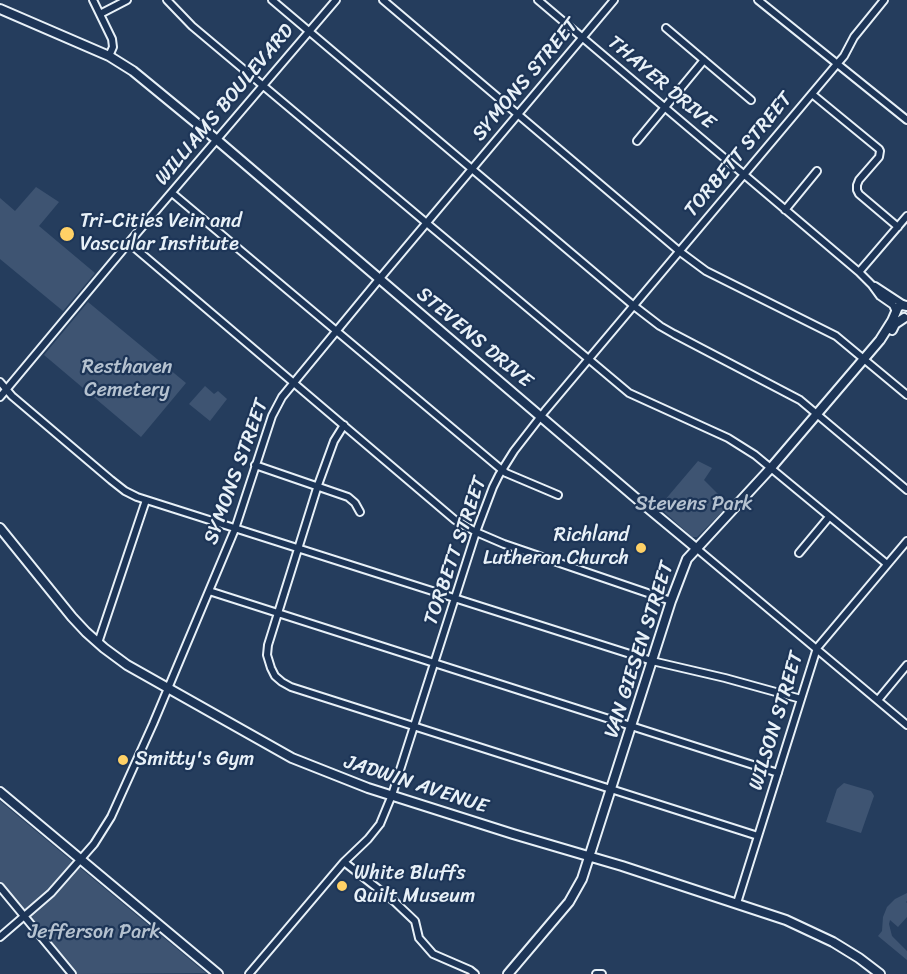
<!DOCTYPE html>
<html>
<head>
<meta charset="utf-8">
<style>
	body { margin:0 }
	canvas { display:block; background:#253d5d }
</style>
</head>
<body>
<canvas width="907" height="974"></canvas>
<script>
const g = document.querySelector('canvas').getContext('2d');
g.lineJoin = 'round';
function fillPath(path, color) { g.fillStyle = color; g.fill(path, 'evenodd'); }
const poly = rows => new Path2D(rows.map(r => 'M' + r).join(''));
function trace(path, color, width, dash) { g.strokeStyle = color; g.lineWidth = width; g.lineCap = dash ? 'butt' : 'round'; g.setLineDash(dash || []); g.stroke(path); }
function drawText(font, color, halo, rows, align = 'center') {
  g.font = font + ' Sriracha,sans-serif'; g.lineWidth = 4.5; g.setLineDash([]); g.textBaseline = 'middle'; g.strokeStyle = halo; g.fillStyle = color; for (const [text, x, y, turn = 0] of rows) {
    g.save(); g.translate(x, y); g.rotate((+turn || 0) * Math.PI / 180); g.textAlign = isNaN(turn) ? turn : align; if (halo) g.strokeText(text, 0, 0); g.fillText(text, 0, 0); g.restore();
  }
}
fillPath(poly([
	[36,187,59,202,39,226,95,273,63,311,0,259,0,198,15,211],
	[88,302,186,383,141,437,44,355],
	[205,386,214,394,218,391,227,399,210,421,189,404],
	[698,461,712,468,704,480,729,505,697,537,692,537,659,507],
	[844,783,871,791,873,794,874,796,861,833,826,822,837,789],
	[0,801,206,973,76,974,0,883],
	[907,893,907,901,906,902,907,903,907,917,898,927,890,920,889,924,892,936,907,951,907,960,878,936,882,931,883,917,887,907,895,899]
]), '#3e5472');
const minor = poly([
	[93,0,112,39,113,47,109,56],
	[167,0,192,26,629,393,728,438,755,455,887,564],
	[272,0,634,306,660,326,674,334,800,400,907,490],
	[383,0,679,251,706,271,836,336,907,395],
	[538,0,859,272,872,285,880,296,893,305,896,312],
	[758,0,907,120],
	[100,14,127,0],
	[666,28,751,100],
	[812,94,879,149,880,151,879,157,859,180,857,185,857,190,859,194,898,227],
	[637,141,704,60],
	[172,193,502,470,506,473,558,495],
	[785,210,817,171],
	[129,243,455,520,476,532,504,544,671,601],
	[859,272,907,216],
	[875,286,904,305],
	[0,382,12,396,111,480,125,491,137,497,652,661,725,678,801,699],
	[0,397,131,240,336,0],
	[344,425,334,441,318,485,268,645,267,655,271,668,275,676,282,682,291,687,758,836],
	[255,465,348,497,355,503,360,512],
	[696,548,907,725],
	[799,553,829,517],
	[209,591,778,773],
	[98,643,146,500],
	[878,700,907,665],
	[344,862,395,902,415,921,419,938,433,954,470,970,475,974],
	[0,887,72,974],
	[737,903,817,648,907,541],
	[0,937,51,893,94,844,111,817,153,724,235,529,272,416,282,397,376,283,614,0],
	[249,974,344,862,368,839,380,824,392,795,476,532,493,487,499,475,514,451,545,411,837,64,844,56,854,37,884,0],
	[596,974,602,974]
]);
const major = poly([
	[0,9,109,56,133,71,217,140,637,499,696,548],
	[892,330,895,324,904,318],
	[0,528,72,617,86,632,104,648,127,665,292,758,368,788,513,834,622,866,786,920,833,942,859,958,880,974],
	[0,792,218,974],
	[508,974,569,902,582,879,671,601,687,559,770,469,880,340,892,321,898,307,902,305,907,306]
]);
trace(minor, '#e8f1f8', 10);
trace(major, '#e8f1f8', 12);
trace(minor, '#1d3557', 6);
trace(major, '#1d3557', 8);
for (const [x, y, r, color] of [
	[67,234,8,"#ffd166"],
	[641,548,6,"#ffd166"],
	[123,760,6,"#ffd166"],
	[342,886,6,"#ffd166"]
]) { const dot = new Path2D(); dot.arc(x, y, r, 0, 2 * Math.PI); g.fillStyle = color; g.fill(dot); trace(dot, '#1d3557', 2); }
drawText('20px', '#e8f1f8', '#1d3557', [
	["SYMONS STREET",526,80,-50],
	["THAYER DRIVE",661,83,40],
	["WILLIAMS BOULEVARD",225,105,-50],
	["TORBETT STREET",739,155,-50],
	["STEVENS DRIVE",474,338,40],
	["SYMONS STREET",237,472,-70],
	["TORBETT STREET",456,551,-71],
	["VAN GIESEN STREET",640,650,-72],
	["WILSON STREET",777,721,-73],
	["JADWIN AVENUE",416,785,18]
]);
drawText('20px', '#e8f1f8', '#1d3557', [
	["Tri-Cities Vein and",80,222],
	["Vascular Institute",80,245],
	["Richland",629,536,"right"],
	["Lutheran Church",629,559,"right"],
	["Smitty's Gym",135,760],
	["White Bluffs",354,874],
	["Quilt Museum",354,897]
], 'left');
drawText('20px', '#b5c2d0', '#1d3557', [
	["Resthaven",127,368],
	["Cemetery",127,391],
	["Stevens Park",694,505],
	["Jefferson Park",94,933]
]);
</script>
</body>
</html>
